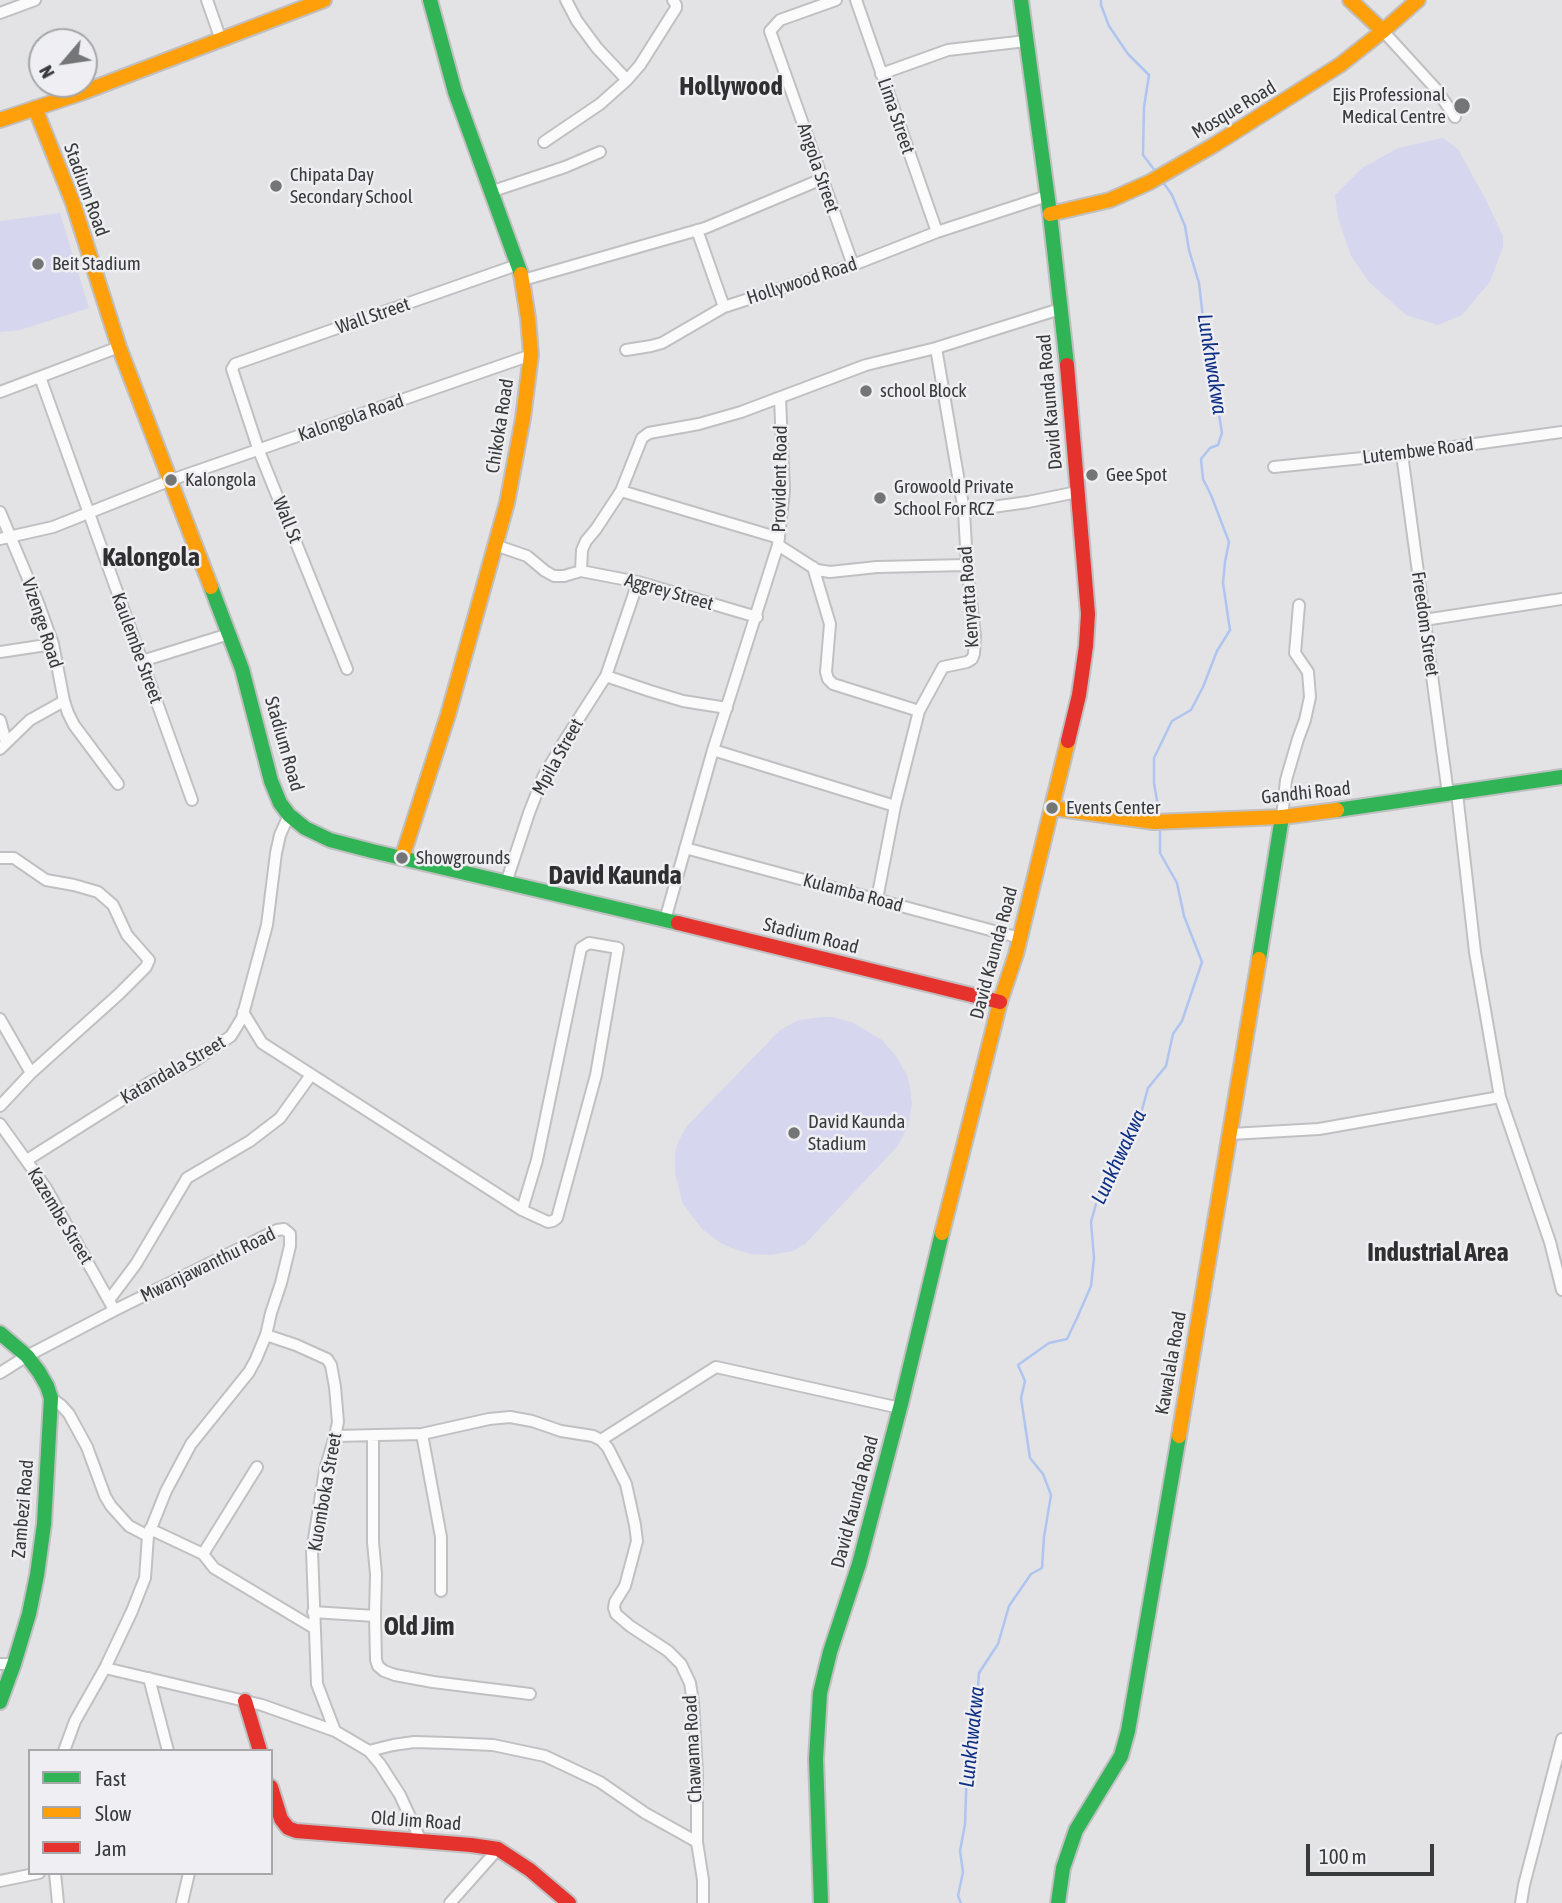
<!DOCTYPE html>
<html>
<head>
<meta charset="utf-8">
<style>
	body { margin:0 }
	#map { position:relative; width:1562px; height:1903px; overflow:hidden; background:#e3e3e5; font-family:"Asap Condensed",sans-serif }
	canvas { display:block }
	.legend { position:absolute; left:28px; top:1749px; width:245px; height:126px; box-sizing:border-box; background:#efeff3; border:2px solid #a6a7a9; margin:0; padding:9px 12px; list-style:none; font-size:21px; color:#393a3b }
	.legend li { display:flex; align-items:center; gap:14px; height:35px }
	.legend b { width:35px; border:2px solid #a6a7a9 }
	.north { position:absolute; left:28px; top:28px; width:70px; height:70px; box-sizing:border-box; background:#efeff3; border:2px solid #a6a7a9; border-radius:50%; rotate:241deg; font-size:19px; font-weight:700; line-height:28px; text-align:center; color:#393a3b }
	.north::after { content:''; display:block; margin:auto; width:24px; height:32px; background:#747576; clip-path:polygon(50% 0,100% 100%,50% 72%,0 100%) }
	.scale { position:absolute; left:1306px; top:1844px; width:128px; height:32px; box-sizing:border-box; border:4px solid #393a3b; border-top:0; padding-left:9px; font-size:21px; line-height:24px; white-space:nowrap; color:#393a3b; -webkit-text-stroke:5px #efeff3; paint-order:stroke }
</style>
</head>
<body>
<div id="map">
<canvas width="1562" height="1903"></canvas>
<ul class="legend">
<li><b style="height:9px;background:#30b455"></b>Fast</li>
<li><b style="height:9px;background:#ff9f0a"></b>Slow</li>
<li><b style="height:9px;background:#e5322d"></b>Jam</li>
</ul>
<div class="north">N</div>
<div class="scale">100 m</div>
</div>
<script>
const g = document.querySelector('canvas').getContext('2d');
g.lineJoin = 'round';
function fillPath(path, color) { g.fillStyle = color; g.fill(path, 'evenodd'); }
const poly = rows => new Path2D(rows.map(r => 'M' + r).join(''));
function trace(path, color, width, dash) { g.strokeStyle = color; g.lineWidth = width; g.lineCap = dash ? 'butt' : 'round'; g.setLineDash(dash || []); g.stroke(path); }
function drawText(font, color, halo, rows, align = 'center') {
  g.font = font + ' "Asap Condensed",sans-serif'; g.lineWidth = 5; g.setLineDash([]); g.textBaseline = 'middle'; g.strokeStyle = halo; g.fillStyle = color; for (const [text, x, y, turn = 0] of rows) {
    g.save(); g.translate(x, y); g.rotate((+turn || 0) * Math.PI / 180); g.textAlign = isNaN(turn) ? turn : align; if (halo) g.strokeText(text, 0, 0); g.fillText(text, 0, 0); g.restore();
  }
}
fillPath(poly([
	[1443,138,1458,149,1486,200,1503,236,1503,247,1490,282,1462,315,1438,325,1406,315,1369,282,1351,256,1338,218,1335,195,1362,168,1398,148],
	[60,213,89,308,20,330,0,332,0,221],
	[822,1017,833,1017,854,1023,882,1040,896,1056,907,1075,910,1086,912,1105,908,1127,897,1147,805,1244,793,1251,771,1255,750,1254,729,1247,719,1242,702,1229,683,1204,675,1174,675,1152,679,1140,687,1126,780,1030,799,1020]
]), '#d6d6ef');
trace(poly([
	[1101,0,1101,5,1109,26,1128,54,1149,75,1144,107,1143,155,1156,172],
	[1159,812,1154,783,1154,758,1172,721,1191,710,1203,687,1217,651,1230,630,1223,583,1225,562,1229,542,1211,495,1203,479,1201,459,1210,448,1218,445,1222,433,1219,414,1220,388,1208,362,1199,283,1189,250,1185,226,1172,195,1163,182],
	[961,1903,958,1896,963,1872,960,1851,965,1824,967,1766,974,1736,979,1673,998,1644,1009,1606,1031,1574,1042,1568,1044,1537,1051,1495,1043,1474,1030,1458,1021,1398,1025,1381,1018,1365,1049,1343,1067,1339,1077,1318,1091,1286,1094,1258,1091,1222,1102,1182,1129,1141,1140,1117,1148,1088,1166,1066,1173,1034,1182,1021,1202,962,1184,916,1177,883,1160,853,1160,829]
]), '#afc5f0', 2.5);
const street = poly([
	[207,0,221,40],
	[566,0,577,21,597,48,627,80],
	[836,0,780,20,770,31,853,265],
	[856,0,937,232],
	[0,13,35,0],
	[1383,31,1436,89,1455,117],
	[881,74,948,50,1026,41],
	[544,142,600,104,627,80,640,65,676,8,676,5,673,0],
	[490,192,565,167,600,152],
	[697,230,724,307],
	[523,280,705,228,822,179],
	[626,350,651,346,662,343,724,307,853,265,937,232,1047,196],
	[40,377,192,800],
	[0,392,119,347],
	[1402,454,1448,794],
	[1274,467,1402,454,1562,432],
	[621,491,779,538],
	[964,511,1028,502,1077,492],
	[0,512,37,600,53,644,64,701,68,713,74,725,118,784],
	[0,539,53,527,171,480,531,355],
	[495,545,527,556,545,571,554,576,564,576,581,571,638,582,757,617],
	[778,545,817,570,830,572,877,567,967,565],
	[813,567,830,624,826,672,828,679,833,684,919,711],
	[581,571,582,550,586,541,596,529,621,491,642,438,649,433,699,424,741,412,866,365,936,348,1060,309],
	[1424,620,1562,599],
	[0,652,53,644],
	[142,661,229,634],
	[347,669,259,451,232,369,235,364,517,265],
	[606,676,650,691,683,701,727,708],
	[0,720,6,742],
	[0,749,30,720,64,701],
	[713,750,895,806],
	[1457,793,1475,952,1500,1097,1550,1242,1562,1290],
	[1282,817,1286,780,1298,739,1305,720,1310,697,1308,672,1295,653,1299,605],
	[685,848,1020,938],
	[0,858,14,858,46,880,74,885,98,892,113,905,127,935,149,960,146,967,119,994,31,1073,0,1106],
	[506,883,529,813,543,777,565,740,606,676,638,582],
	[877,899,895,806,919,711,943,667,967,662,972,659,974,654,975,636,967,565,964,511,936,348],
	[665,920,713,750,778,545,784,491,780,398],
	[243,1012,262,1043,522,1210,548,1222,553,1221,557,1218,596,1075,618,948,589,943,581,948,537,1160,522,1210],
	[0,1019,31,1073],
	[0,1124,46,1188,112,1306],
	[1231,1134,1319,1129,1500,1097],
	[27,1160,152,1081,193,1062,231,1036,242,1018,267,925,276,853,280,835,289,815],
	[109,1300,136,1264,187,1178,250,1141,280,1118,311,1075],
	[266,1335,296,1345,327,1359,331,1365,335,1387,338,1422,335,1436,325,1470,312,1551,317,1684,335,1731],
	[0,1373,27,1356,115,1310,277,1230,284,1229,290,1234,290,1246,281,1283,271,1313,266,1335,256,1359,249,1372,191,1444,166,1491,148,1536,145,1578,132,1611,105,1668,75,1721,64,1751],
	[51,1398,61,1405,69,1414,87,1447,105,1496,111,1506,129,1526,148,1536],
	[422,1434,441,1537,441,1591],
	[373,1435,373,1542,376,1574,375,1616,376,1660,378,1666,384,1671,395,1675,433,1682,530,1694],
	[335,1436,422,1434,489,1419,510,1417,532,1421,561,1431,593,1436,601,1440,608,1448,626,1484,635,1525,637,1541,625,1586,615,1602,614,1608,616,1614,630,1626,668,1651,681,1664,690,1683,693,1702,697,1774,697,1842,703,1880,703,1903],
	[601,1440,716,1367,900,1408],
	[150,1529,203,1554,214,1568,314,1628],
	[203,1554,257,1467],
	[313,1612,375,1616],
	[0,1664,14,1664],
	[105,1668,262,1705,335,1731,369,1751,380,1764,400,1795,421,1841],
	[149,1678,168,1751],
	[369,1751,393,1745,414,1742,448,1743,493,1745,545,1756,600,1782,645,1813,697,1842],
	[55,1873,58,1903],
	[0,1881,39,1873],
	[182,1903,189,1873],
	[450,1903,498,1849],
	[1521,1903,1524,1885,1562,1739]
]);
const fast = poly([
	[430,0,455,92,521,274],
	[1021,0,1050,214,1067,365],
	[211,587,242,669,271,781,280,803,289,815,305,828,330,840,372,851,678,923],
	[1337,810,1562,777],
	[1259,959,1282,817],
	[0,1333,27,1356,39,1372,47,1386,51,1398,44,1524,37,1575,29,1614,14,1664,0,1702],
	[821,1903,816,1759,820,1693,830,1652,859,1564,901,1404,942,1233],
	[1058,1903,1063,1868,1076,1830,1121,1756,1128,1731,1179,1436]
]);
const slow = poly([
	[1350,0,1383,31],
	[35,108,73,203,119,347,211,587],
	[0,120,81,93,324,0],
	[1050,214,1110,200,1150,182,1214,145,1340,65,1383,31,1418,0],
	[1052,808,1154,822,1282,817,1337,810],
	[402,858,448,715,507,503,523,418,531,355,528,318,521,274],
	[942,1233,1000,1002,1016,954,1068,741],
	[1179,1436,1259,959]
]);
const jam = poly([
	[1067,365,1088,614,1086,646,1079,695,1068,741],
	[678,923,1000,1002],
	[245,1701,260,1751],
	[271,1787,281,1819,288,1828,296,1831,471,1845,498,1849,530,1870,569,1903]
]);
trace(street, '#c0c0c2', 14);
trace(fast, '#c0c0c2', 18);
trace(slow, '#c0c0c2', 18);
trace(jam, '#c0c0c2', 18);
trace(street, '#fbfbfb', 10);
trace(fast, '#30b455', 14);
trace(slow, '#ff9f0a', 14);
trace(jam, '#e5322d', 14);
for (const [x, y, r, color] of [
	[1462,106,9,"#747576"],
	[276,186,7,"#747576"],
	[38,264,7,"#747576"],
	[866,391,7,"#747576"],
	[1092,475,7,"#747576"],
	[171,480,7,"#747576"],
	[880,498,7,"#747576"],
	[1052,808,7,"#747576"],
	[402,858,7,"#747576"],
	[794,1133,7,"#747576"]
]) { const dot = new Path2D(); dot.arc(x, y, r, 0, 2 * Math.PI); g.fillStyle = color; g.fill(dot); trace(dot, '#efeff3', 2.5); }
drawText('19px', '#393a3b', '#efeff3', [
	["Ejis Professional",1446,95,"right"],
	["Medical Centre",1446,117,"right"],
	["Chipata Day",290,175],
	["Secondary School",290,197],
	["Beit Stadium",52,264],
	["school Block",880,391],
	["Gee Spot",1106,475],
	["Kalongola",185,480],
	["Growoold Private",894,487],
	["School For RCZ",894,509],
	["Events Center",1066,808],
	["Showgrounds",416,858],
	["David Kaunda",808,1122],
	["Stadium",808,1144]
], 'left');
drawText('19px', '#393a3b', '#efeff3', [
	["Mosque Road",1234,110,-31],
	["Lima Street",896,116,71],
	["Angola Street",818,168,71],
	["Stadium Road",86,190,70],
	["Hollywood Road",802,281,-18],
	["Wall Street",373,316,-19],
	["David Kaunda Road",1050,402,-95],
	["Kalongola Road",351,418,-19],
	["Chikoka Road",500,426,-81],
	["Lutembwe Road",1418,451,-7],
	["Provident Road",780,479,-89],
	["Wall St",287,520,68],
	["Aggrey Street",669,592,16],
	["Kenyatta Road",969,597,-94],
	["Vizenge Road",42,623,72],
	["Freedom Street",1425,624,82],
	["Kaulembe Street",137,648,70],
	["Stadium Road",284,744,74],
	["Mpila Street",558,757,-61],
	["Gandhi Road",1306,793,-6],
	["Kulamba Road",853,893,15],
	["Stadium Road",811,936,14],
	["David Kaunda Road",994,953,-75],
	["Katandala Street",173,1070,-30],
	["Kazembe Street",60,1216,59],
	["Mwanjawanthu Road",208,1265,-26],
	["Kawalala Road",1171,1363,-80],
	["Kuomboka Street",325,1492,-80],
	["David Kaunda Road",855,1502,-75],
	["Zambezi Road",23,1509,-85],
	["Chawama Road",693,1749,-93],
	["Old Jim Road",416,1821,4]
]);
drawText('italic 21px', '#103186', '#efeff3', [
	["Lunkhwakwa",1212,364,81],
	["Lunkhwakwa",1119,1157,-65],
	["Lunkhwakwa",972,1737,-84]
]);
drawText('bold 26px', '#2f2f32', '#efeff3', [
	["Hollywood",731,87],
	["Kalongola",151,558],
	["David Kaunda",615,876],
	["Industrial Area",1438,1253],
	["Old Jim",419,1627]
]);
</script>
</body>
</html>
